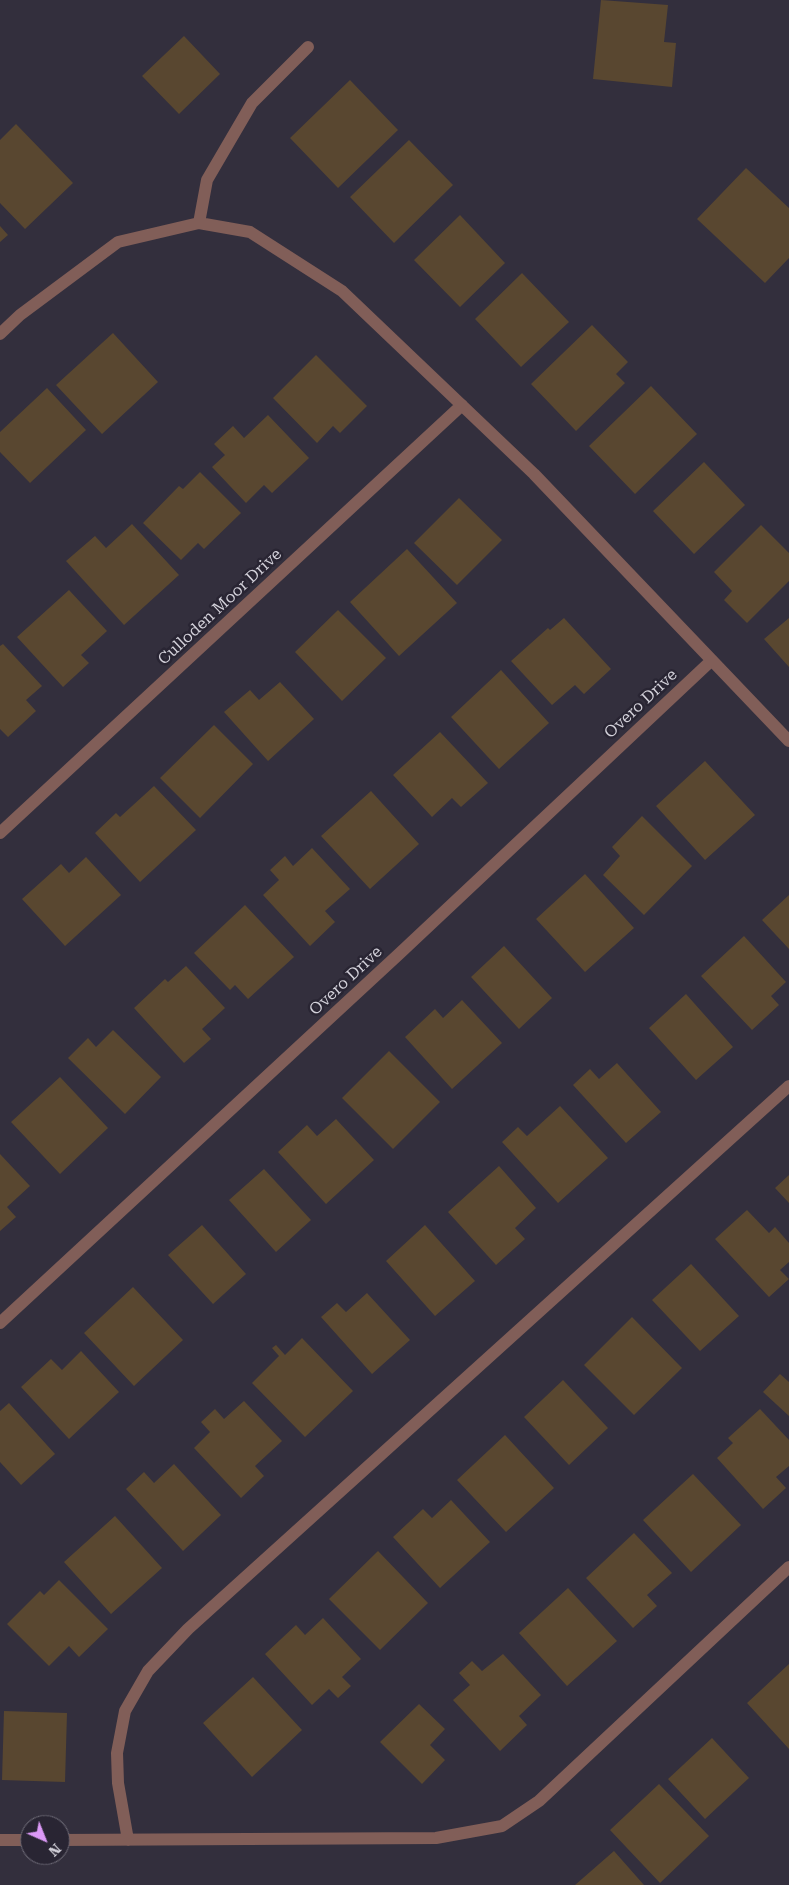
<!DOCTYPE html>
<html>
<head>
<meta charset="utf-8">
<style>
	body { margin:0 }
	#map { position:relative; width:789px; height:1885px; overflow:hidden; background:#332f3d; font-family:"Roboto Serif",serif }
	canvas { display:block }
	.north { position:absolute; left:20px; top:1815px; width:50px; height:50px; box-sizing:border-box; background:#292533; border:1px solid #6d6a76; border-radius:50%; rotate:136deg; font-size:14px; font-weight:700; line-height:20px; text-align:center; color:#d3d1da }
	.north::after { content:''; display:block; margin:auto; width:18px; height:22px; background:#db99f6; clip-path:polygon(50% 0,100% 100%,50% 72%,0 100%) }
</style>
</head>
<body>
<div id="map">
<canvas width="789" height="1885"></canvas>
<div class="north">N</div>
</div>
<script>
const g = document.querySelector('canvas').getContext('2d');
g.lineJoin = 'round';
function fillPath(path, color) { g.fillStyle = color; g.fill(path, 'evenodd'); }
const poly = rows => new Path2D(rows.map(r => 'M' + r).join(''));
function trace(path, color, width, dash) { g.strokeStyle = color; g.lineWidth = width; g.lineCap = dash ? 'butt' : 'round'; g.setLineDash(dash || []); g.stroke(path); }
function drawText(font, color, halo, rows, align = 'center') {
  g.font = font + ' "Roboto Serif",serif'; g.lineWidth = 5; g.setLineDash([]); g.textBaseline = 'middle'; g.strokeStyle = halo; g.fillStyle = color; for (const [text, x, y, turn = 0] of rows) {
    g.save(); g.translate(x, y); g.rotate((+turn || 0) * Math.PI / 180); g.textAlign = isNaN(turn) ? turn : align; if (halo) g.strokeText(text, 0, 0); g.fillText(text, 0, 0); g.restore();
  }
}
fillPath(poly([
	[601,0,668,5,664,42,676,43,672,87,593,79],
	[184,36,220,74,179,114,142,76],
	[350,80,398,130,338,188,290,138],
	[16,124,73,183,25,229,0,203,0,140],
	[409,140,453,185,394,243,350,197],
	[746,168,789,208,789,258,765,283,697,219],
	[460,215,505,263,460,307,414,260],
	[0,226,8,235,0,242],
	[522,273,569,322,521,367,475,319],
	[592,325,628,362,616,374,625,383,576,431,531,384],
	[113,333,158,382,102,434,56,385],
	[316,355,367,406,340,433,333,426,317,443,273,398],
	[651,386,697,434,635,494,589,446],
	[47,388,86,430,30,483,0,452,0,432],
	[268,415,309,458,272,493,264,485,246,503,212,467,225,455,214,444,233,426,244,438],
	[704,462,745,505,694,554,653,511],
	[200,472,241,513,204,549,198,543,181,560,143,523,179,486,183,489],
	[459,498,502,540,457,585,414,543],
	[132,524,179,575,124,625,66,561,95,536,106,548],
	[761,525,789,553,789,581,747,623,724,600,732,591,714,572],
	[407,549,457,603,399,656,350,602],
	[69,590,107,631,81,655,89,663,63,687,17,637],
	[338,610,386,658,342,701,295,652],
	[564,618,611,669,584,694,575,685,552,705,511,661,548,628,550,630],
	[789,618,789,667,764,639],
	[3,644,42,686,26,700,36,711,8,737,0,729,0,646],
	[501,670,549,723,499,769,451,717],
	[280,682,314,719,268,761,224,712,250,690,259,700],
	[214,725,253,764,200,818,160,778],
	[440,732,488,783,461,807,452,798,432,817,393,775],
	[705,761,755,815,705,860,656,806],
	[154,786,196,830,140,882,95,833,116,813,120,817],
	[371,791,419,844,370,889,321,836],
	[642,816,692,866,644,915,603,875,620,856,612,847],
	[312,848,350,889,325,911,335,922,310,946,263,895,279,880,270,870,285,856,293,866],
	[86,857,121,895,65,946,22,899,61,864,69,873],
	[585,874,634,928,585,972,536,919],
	[789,895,789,949,762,920],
	[245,905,294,957,248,999,235,985,230,990,194,953],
	[744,936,786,982,771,996,779,1005,752,1030,701,976],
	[504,946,552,998,519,1029,471,977],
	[186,966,225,1008,202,1029,211,1039,184,1063,134,1008,165,979,168,982],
	[686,994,733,1047,696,1080,649,1028],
	[462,1000,502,1043,452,1089,405,1037,435,1009,443,1018],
	[113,1030,161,1077,125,1114,68,1058,88,1038,96,1047],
	[389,1051,440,1102,393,1149,342,1098],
	[617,1063,661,1112,626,1143,573,1085,590,1069,599,1079],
	[60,1077,108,1128,60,1174,11,1122],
	[560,1106,608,1158,558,1203,502,1142,518,1127,527,1136],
	[336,1119,374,1160,326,1204,278,1152,307,1125,317,1136],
	[0,1154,30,1186,7,1207,16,1217,0,1231],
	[499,1166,536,1208,515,1228,525,1239,496,1265,448,1212],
	[264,1169,311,1220,276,1252,229,1200],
	[789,1175,789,1203,775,1188],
	[747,1210,769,1233,775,1227,789,1243,789,1262,780,1270,789,1279,769,1297,715,1239],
	[202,1225,246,1274,213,1304,168,1255],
	[425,1225,475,1281,435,1316,386,1261],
	[691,1264,739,1316,700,1351,652,1300],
	[133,1287,183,1340,134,1386,84,1333],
	[367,1293,410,1340,372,1374,321,1317,337,1303,346,1312],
	[632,1317,682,1368,634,1415,584,1365],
	[302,1338,353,1391,305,1437,252,1383,279,1356,272,1348,276,1345,285,1355],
	[81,1351,119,1392,69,1439,21,1387,51,1359,62,1370],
	[780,1374,789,1382,789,1416,763,1392],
	[563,1380,608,1428,569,1465,524,1417],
	[244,1401,282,1441,255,1466,264,1476,241,1498,194,1448,210,1432,201,1422,215,1409,224,1419],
	[9,1403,55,1454,21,1485,0,1462,0,1411],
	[760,1409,789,1440,789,1466,776,1477,786,1488,763,1509,717,1458,733,1443,728,1438],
	[505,1435,554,1488,506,1532,457,1480],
	[174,1464,221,1515,183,1551,126,1489,144,1472,154,1483],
	[693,1474,741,1525,691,1572,643,1520],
	[451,1500,490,1542,440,1588,393,1537,423,1509,432,1518],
	[115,1516,162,1568,111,1614,64,1562],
	[634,1533,672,1573,647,1595,657,1606,633,1628,586,1578],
	[378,1551,428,1603,380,1650,329,1599],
	[59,1580,108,1629,79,1657,69,1646,49,1666,7,1624,40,1591,44,1595],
	[568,1588,617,1641,567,1686,519,1633],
	[323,1618,361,1659,342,1677,351,1686,338,1698,329,1689,312,1705,265,1654,296,1625,305,1635],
	[503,1654,541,1695,519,1716,527,1725,500,1751,453,1700,470,1685,459,1673,472,1661,482,1671],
	[789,1664,789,1749,747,1703],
	[253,1677,302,1730,252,1777,203,1723],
	[419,1704,445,1729,430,1745,445,1760,422,1784,380,1742],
	[4,1711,67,1713,65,1782,2,1780],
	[712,1738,749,1778,705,1819,668,1779],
	[659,1784,709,1836,660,1883,610,1830],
	[614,1851,644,1885,575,1885]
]), '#594730');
trace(poly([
	[199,223,207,180,252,103,308,47],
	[0,334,20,315,118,242,199,223,250,232,342,291,534,474,789,741],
	[0,833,462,405],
	[0,1323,399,954,712,660],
	[0,1840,30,1840],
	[60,1840,436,1838,502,1826,539,1801,789,1567],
	[128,1840,118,1783,117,1753,125,1711,148,1671,188,1629,789,1086]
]), '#815e58', 12);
drawText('16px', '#d3d1da', '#292533', [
	["Culloden Moor Drive",220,607,-43],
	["Overo Drive",641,704,-43],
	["Overo Drive",346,981,-43]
]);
</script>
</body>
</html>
